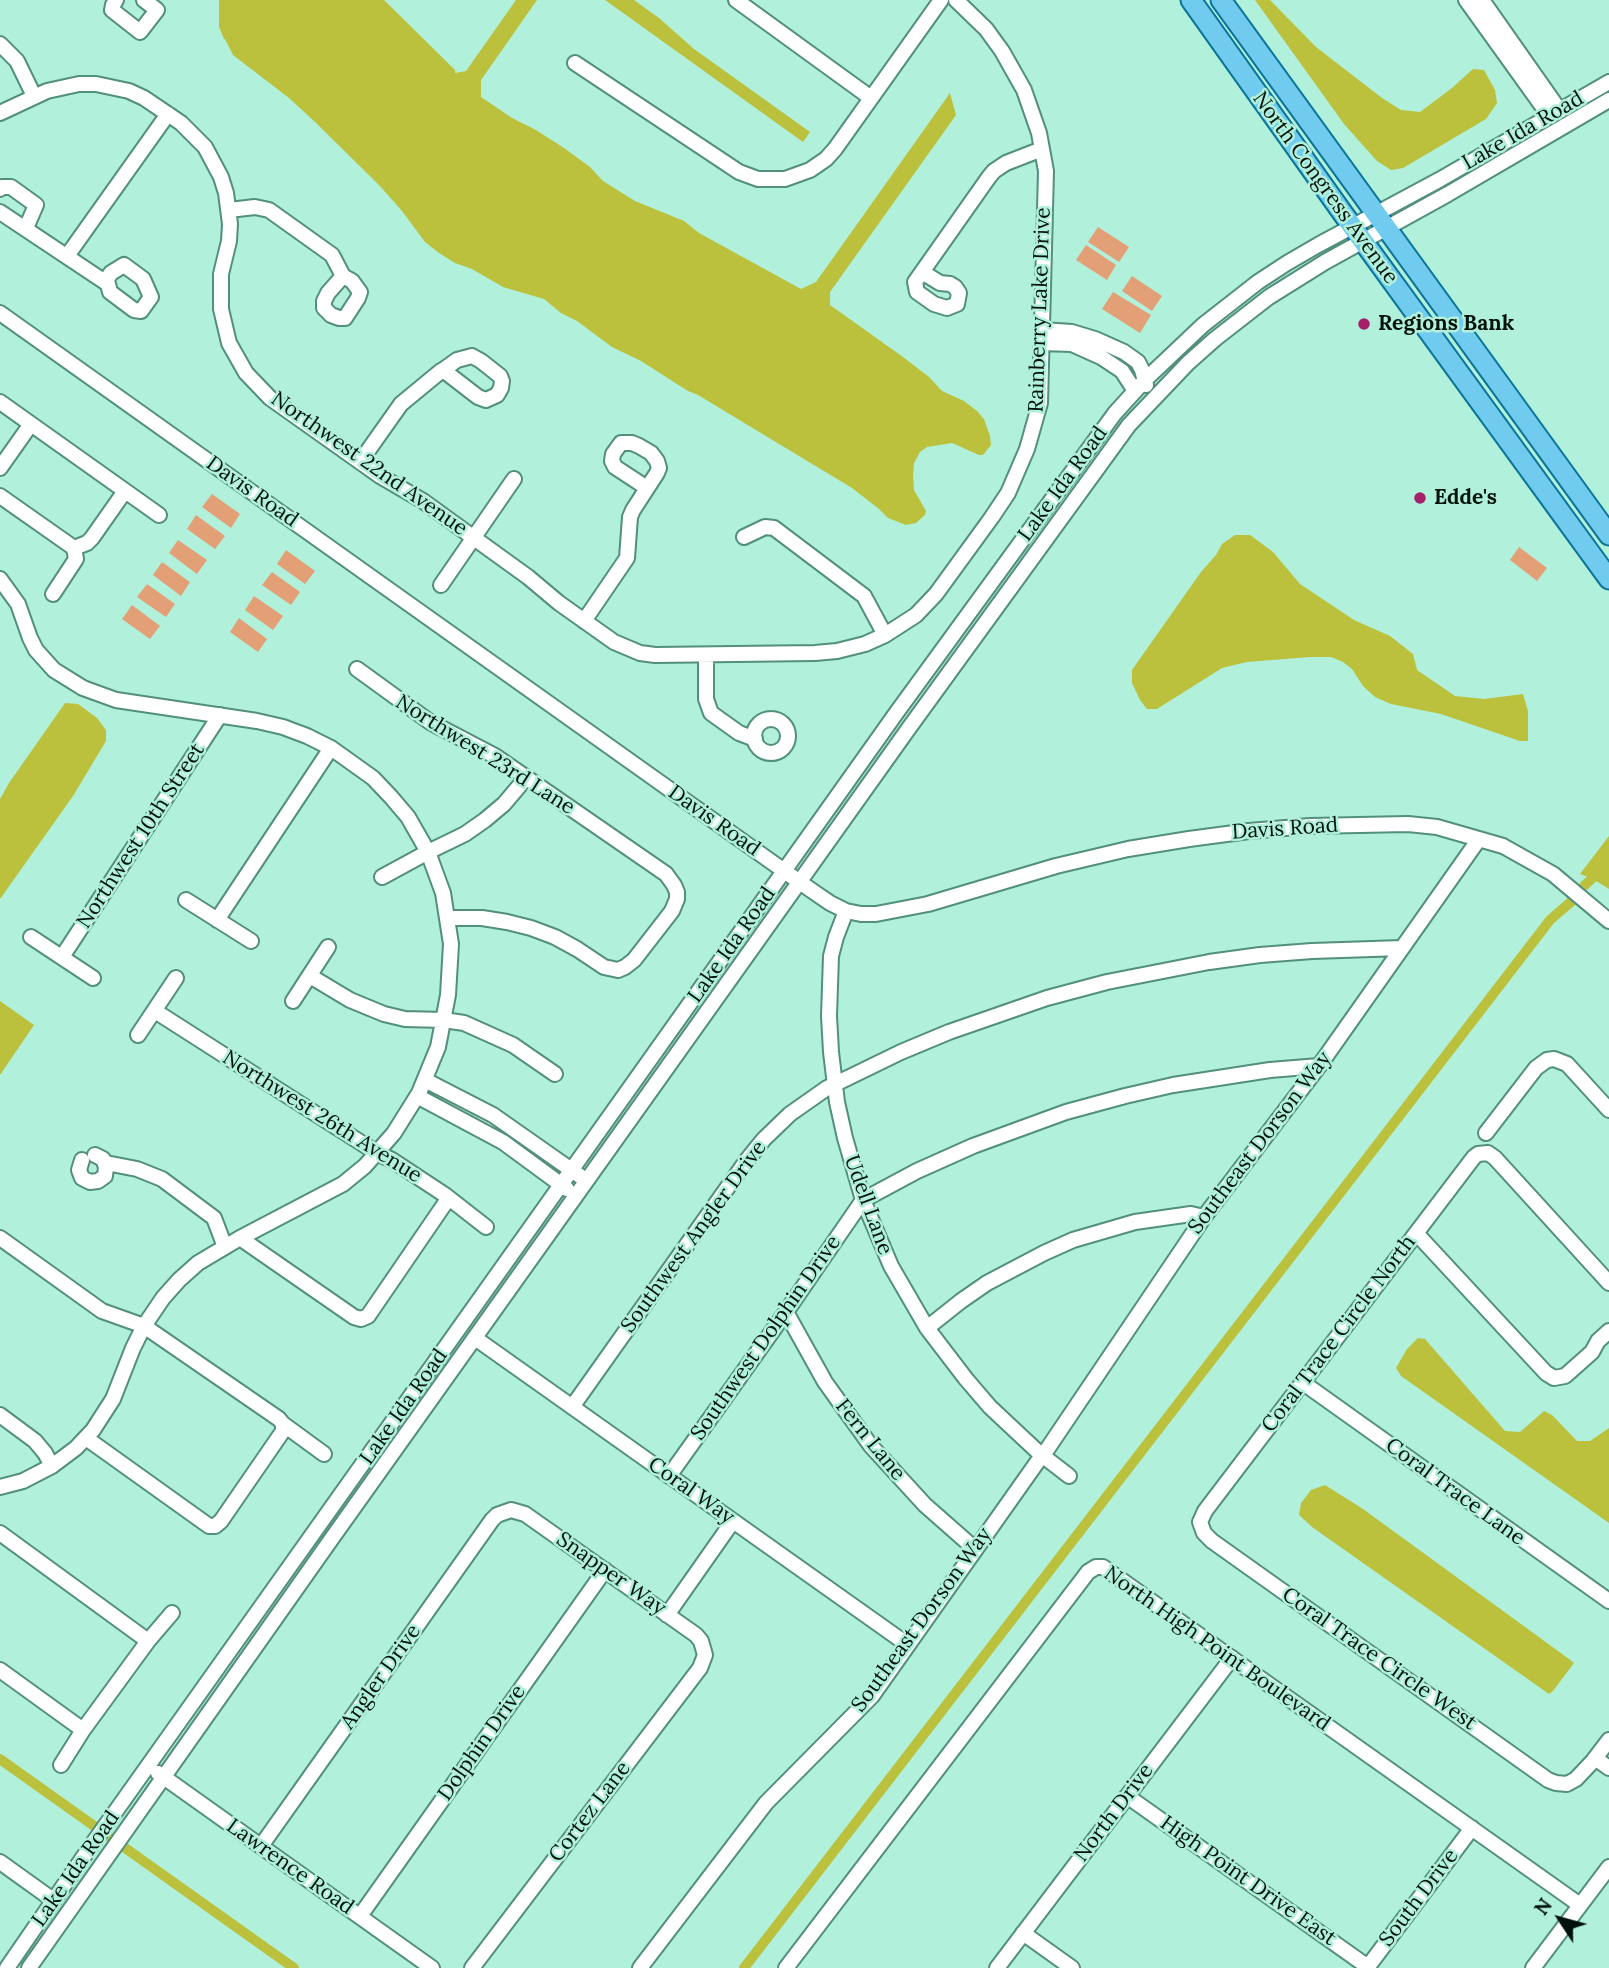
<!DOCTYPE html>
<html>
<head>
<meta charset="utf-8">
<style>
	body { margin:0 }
	#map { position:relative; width:1609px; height:1968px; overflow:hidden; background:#b1f0db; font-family:Lora,serif }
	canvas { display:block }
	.north { position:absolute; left:1525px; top:1884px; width:70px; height:70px; -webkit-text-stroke:5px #b1f0db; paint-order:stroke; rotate:306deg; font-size:19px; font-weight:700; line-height:28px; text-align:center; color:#00120c }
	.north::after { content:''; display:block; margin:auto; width:24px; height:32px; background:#00120c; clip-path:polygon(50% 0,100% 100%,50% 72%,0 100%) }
</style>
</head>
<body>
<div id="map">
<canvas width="1609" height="1968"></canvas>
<div class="north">N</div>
</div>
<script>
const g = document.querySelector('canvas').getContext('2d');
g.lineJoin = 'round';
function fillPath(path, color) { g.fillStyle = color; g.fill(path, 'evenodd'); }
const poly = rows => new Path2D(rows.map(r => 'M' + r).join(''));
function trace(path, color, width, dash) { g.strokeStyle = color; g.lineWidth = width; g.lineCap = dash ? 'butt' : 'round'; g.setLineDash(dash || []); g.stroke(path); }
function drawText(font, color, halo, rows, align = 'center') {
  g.font = font + ' Lora,serif'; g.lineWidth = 5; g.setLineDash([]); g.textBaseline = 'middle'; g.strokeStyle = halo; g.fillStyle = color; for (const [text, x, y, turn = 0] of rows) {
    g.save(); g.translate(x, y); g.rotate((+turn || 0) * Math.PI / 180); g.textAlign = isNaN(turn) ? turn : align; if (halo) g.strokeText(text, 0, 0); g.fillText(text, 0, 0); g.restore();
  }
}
fillPath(poly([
	[1098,227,1129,247,1119,262,1088,242],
	[1086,245,1116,265,1107,280,1076,260],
	[1132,276,1162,296,1152,311,1122,291],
	[1113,292,1151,315,1140,333,1102,309],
	[212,494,240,514,231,528,202,507],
	[196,515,225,536,215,549,187,529],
	[178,540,207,560,197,574,169,553],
	[1519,547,1547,568,1537,581,1510,560],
	[286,550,315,571,305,584,277,564],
	[162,562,190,582,181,596,153,575],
	[272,572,300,592,291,605,262,585],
	[147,584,175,604,166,617,137,597],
	[254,596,283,616,273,630,245,610],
	[132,605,160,626,150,639,122,619],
	[239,618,267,639,258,652,230,632]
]), '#e3a077');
fillPath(poly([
	[219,0,384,0,455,70,455,73,466,71,516,0,537,0,481,80,481,97,512,118,536,130,564,148,590,167,603,181,635,201,684,221,699,233,801,289,816,282,950,93,956,115,830,292,830,305,903,357,929,377,942,391,964,401,977,411,984,419,990,436,991,445,983,455,979,455,952,443,927,447,920,452,914,463,913,475,914,490,926,511,925,515,916,523,906,525,888,518,879,509,852,488,698,395,688,391,641,361,612,347,577,321,561,313,544,299,503,287,472,269,455,263,439,253,425,242,402,211,379,185,314,121,289,98,233,55,225,39,224,39,219,27],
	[605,0,634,0,659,18,694,49,810,132,803,142],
	[1255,0,1270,0,1316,47,1382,98,1401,110,1420,112,1452,88,1473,69,1484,70,1495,90,1497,103,1486,119,1403,168,1391,170,1377,161,1344,124],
	[1235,535,1250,535,1273,552,1300,584,1354,620,1390,636,1413,654,1417,670,1455,696,1484,699,1523,694,1528,711,1528,741,1520,741,1441,714,1391,704,1375,697,1363,686,1352,669,1343,662,1331,657,1310,657,1247,662,1222,668,1157,709,1147,709,1140,700,1132,683,1132,670,1201,572,1216,555,1222,544],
	[65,703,78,704,97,718,106,730,106,741,73,796,0,899,0,799,9,783],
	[1609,836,1609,889,1593,879,1580,874],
	[0,1001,34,1025,0,1075],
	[1418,1338,1425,1339,1505,1431,1520,1432,1544,1411,1552,1415,1577,1441,1590,1441,1609,1428,1609,1523,1401,1376,1396,1368,1407,1349],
	[1325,1485,1363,1509,1569,1659,1574,1663,1553,1691,1549,1694,1312,1527,1299,1515,1301,1503,1311,1490]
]), '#bbc13c');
trace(poly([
	[1584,886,1607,864,1609,867],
	[0,1759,294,1968],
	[744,1968,1550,920,1573,900]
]), '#bbc13c', 10);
const minor = poly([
	[116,0,113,5,112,10,140,32,157,10,144,0],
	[736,0,871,98],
	[1466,0,1550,117],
	[1482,0,1560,111],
	[0,44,17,61,34,96],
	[575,63,739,172,758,179,785,179,810,170,826,159,835,149,941,0],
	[0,113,47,91,79,84,96,84,129,91,144,98,181,123,205,147,221,177,226,193,230,224,229,241,221,274,221,309,229,343,246,373,270,398,380,476,423,501,474,538,528,577,559,603,614,642,640,653,655,655,815,653,837,651,865,644,885,635,916,615,936,594,992,517,1008,493,1027,449,1040,403,1046,171,1039,133,1024,90,1002,51,986,29,956,0],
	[0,189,2,187,11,187,36,205,26,228],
	[229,210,255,207,269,210,332,255,343,276,352,281,360,292,358,298,345,318,339,318,331,315,324,308,324,301,328,293,343,276],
	[0,212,108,284,110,292,134,310,141,311,151,297,143,279,124,265,111,273,105,282],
	[67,256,168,114],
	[922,272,940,283,950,284,955,287,959,293,957,304,947,308,934,304,917,292,915,282,989,177,994,171,1006,163,1042,149],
	[0,313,811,890,830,903,846,911,861,914,876,914,928,904,1056,866,1128,849,1189,839,1249,831,1310,826,1408,824,1437,827,1503,846,1553,874,1609,921],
	[1042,330,1072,332,1095,339,1124,352,1138,362,1142,370,1146,385],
	[1041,343,1072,344,1101,357,1122,371,1135,391],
	[0,402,159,515],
	[360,462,401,404,441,371,443,370,457,360,472,356,481,361,500,376,502,381,501,388,497,395,486,400,478,397,443,370],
	[0,468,31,424],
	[0,496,74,548],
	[744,537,765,527,774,528,864,596,885,635],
	[74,548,87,543,92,538,125,491],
	[0,579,18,604,30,638,36,650,54,670,83,688,116,700,257,721,283,727,307,736,331,748,373,778,391,797,408,817,428,852,443,893,451,944,448,995,438,1047,419,1093,394,1133,365,1166,343,1184,240,1238,198,1263,179,1280,163,1298,144,1326,133,1348,113,1399,93,1430,76,1448,52,1466,23,1481,0,1487],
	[441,585,514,479],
	[53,594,76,559,74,548],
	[584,621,627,558,630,517,633,510,657,473,659,468,657,461,651,453,639,446,632,443,621,443,613,454,612,461,615,467,647,488],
	[706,655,706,699,711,713,739,733,755,739],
	[357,669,430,722,495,756,666,874,674,885,677,892,677,899,672,911,634,960,625,967,618,970,604,967,577,949,555,937,531,928,507,922,482,918,448,918],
	'754 736a17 17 0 1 1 34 0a17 17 0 1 1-34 0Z',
	[382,877,428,852,465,834,485,820,504,804,526,778],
	[186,900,251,941],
	[846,911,836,937,831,956,829,1016,831,1052,837,1102,845,1138,863,1200,891,1266,927,1328,966,1379,990,1407,1037,1451],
	[217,920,331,748],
	[31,937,93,978],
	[62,957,220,715],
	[310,976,350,1000,384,1014,405,1019,444,1020,464,1023,513,1045,555,1074],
	[293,1001,328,947],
	[155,1011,377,1153,392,1160,445,1195,486,1227],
	[138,1035,176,978],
	[425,1080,493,1115,580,1176],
	[417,1096,503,1142,567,1189],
	[1486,1133,1536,1068,1547,1060,1554,1059,1567,1064,1609,1110],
	[82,1160,79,1170,82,1178,90,1182,98,1181,105,1176,106,1167,103,1159,95,1155],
	[106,1163,137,1169,162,1179,214,1218,225,1247],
	[1416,1233,1546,1373,1554,1378,1565,1376,1592,1352,1598,1341,1609,1331],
	[0,1238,102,1311,144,1326,279,1419,283,1424,324,1454],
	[240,1238,354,1317,361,1319,368,1316,448,1199],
	[1609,1283,1495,1158,1488,1153,1478,1154,1474,1157,1205,1511,1200,1522,1204,1533,1212,1541,1548,1780,1556,1783,1567,1784,1576,1779,1593,1761,1609,1740],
	[786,1312,825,1382,871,1446,925,1505,975,1549],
	[927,1328,961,1301,987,1283,1044,1253,1073,1240,1135,1222,1191,1214,1204,1217],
	[475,1338,908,1645],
	[1302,1382,1609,1601],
	[572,1407,747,1160,764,1139,790,1114,827,1088,901,1052,949,1032,1047,998,1107,982,1209,962,1260,955,1312,951,1402,948],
	[0,1415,35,1441,45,1453,52,1466],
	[86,1438,209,1526,215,1526,221,1521,283,1431,283,1424],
	[1046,1451,1204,1217,1319,1066,1479,839],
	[1047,1459,1069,1476],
	[669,1476,786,1312,863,1200,917,1171,973,1146,1066,1112,1125,1096,1173,1085,1270,1070,1319,1066],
	[0,1533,148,1641],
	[667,1615,733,1521],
	[0,1670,83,1730],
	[1595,1758,1609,1768],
	[61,1765,83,1730,148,1641,172,1613],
	[158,1773,432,1968],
	[1127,1796,1368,1967],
	[261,1846,492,1520,497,1515,511,1510,525,1514,696,1635,701,1641,705,1655,700,1668,472,1968],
	[0,1862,53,1900],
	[360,1916,605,1570],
	[1023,1933,1072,1968],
	[7,1968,91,1846,897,712,1115,413,1146,379,1203,325,1258,282,1287,263,1318,245,1439,180,1609,82],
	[29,1968,330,1541,909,728,1129,425,1188,363,1215,339,1269,297,1325,262,1448,194,1609,100],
	[640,1968,766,1803,872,1696,1038,1461],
	[786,1968,1088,1572,1096,1567,1103,1567,1580,1905],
	[997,1968,1232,1658],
	[1367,1968,1472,1828],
	[1533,1968,1609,1867]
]);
const major = poly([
	[1191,0,1344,215,1609,579],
	[1221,0,1609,535]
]);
trace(minor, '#528f7c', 18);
trace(major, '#0b7497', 23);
trace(minor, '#fff', 14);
trace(major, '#70cbee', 19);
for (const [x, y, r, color] of [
	[1364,324,7,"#a51f6a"],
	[1420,498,7,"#a51f6a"]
]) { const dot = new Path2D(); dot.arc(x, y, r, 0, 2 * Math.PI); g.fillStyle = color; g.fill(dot); trace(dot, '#b1f0db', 2.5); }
drawText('21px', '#00120c', '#b1f0db', [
	["Lake Ida Road",1523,131,-30],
	["North Congress Avenue",1325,188,54],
	["Rainberry Lake Drive",1040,310,-88],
	["Northwest 22nd Avenue",369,464,35],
	["Lake Ida Road",1063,484,-54],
	["Davis Road",252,492,35],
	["Northwest 23rd Lane",485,755,32],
	["Davis Road",714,821,35],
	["Davis Road",1285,829,-4],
	["Northwest 10th Street",141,836,-57],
	["Lake Ida Road",732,945,-55],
	["Northwest 26th Avenue",322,1117,32],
	["Southeast Dorson Way",1260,1143,-53],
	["Udell Lane",868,1205,70],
	["Southwest Angler Drive",694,1237,-54],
	["Coral Trace Circle North",1339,1334,-53],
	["Southwest Dolphin Drive",766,1338,-55],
	["Lake Ida Road",404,1407,-55],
	["Fern Lane",870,1440,51],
	["Coral Way",691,1491,35],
	["Coral Trace Lane",1455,1492,36],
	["Snapper Way",611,1574,35],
	["Southeast Dorson Way",922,1620,-54],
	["North High Point Boulevard",1217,1649,35],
	["Coral Trace Circle West",1379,1659,35],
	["Angler Drive",381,1677,-55],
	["Dolphin Drive",482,1743,-55],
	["Cortez Lane",590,1812,-53],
	["North Drive",1114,1813,-53],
	["Lawrence Road",290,1867,35],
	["Lake Ida Road",76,1869,-55],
	["High Point Drive East",1248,1881,35],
	["South Drive",1419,1898,-53]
]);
drawText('bold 21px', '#00120c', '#b1f0db', [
	["Regions Bank",1378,324],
	["Edde's",1434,498]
], 'left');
</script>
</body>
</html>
